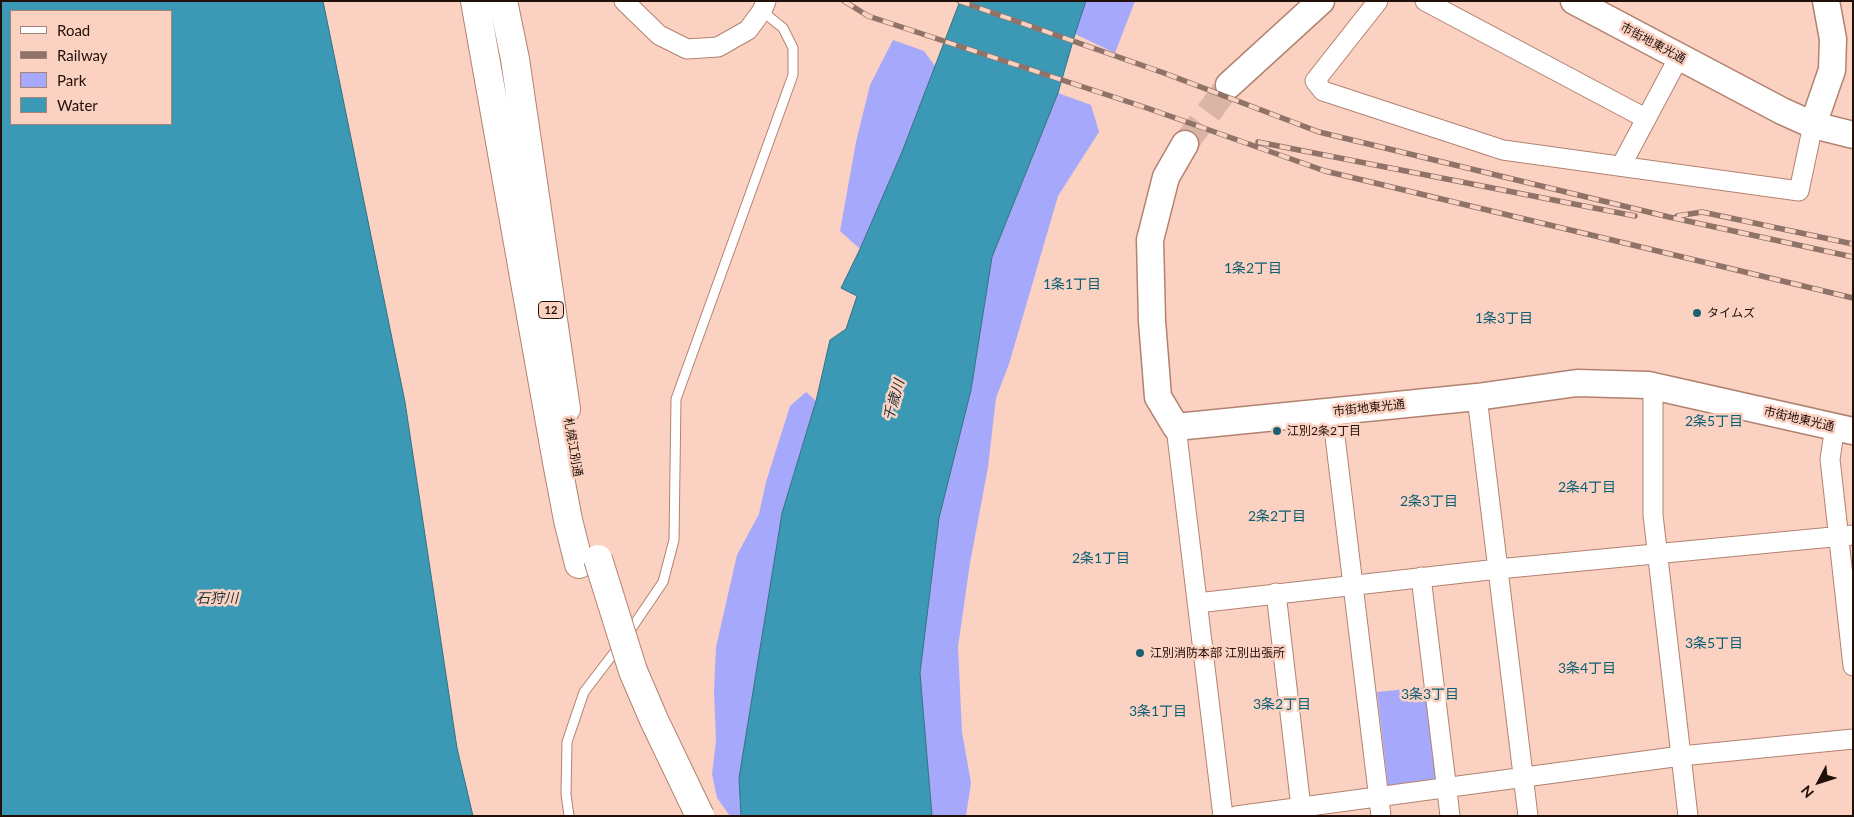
<!DOCTYPE html>
<html>
<head>
<meta charset="utf-8">
<style>
	body { margin:0 }
	#map { position:relative; width:1854px; height:817px; overflow:hidden; background:#fbd2c2; font-family:Lato,sans-serif }
	canvas { display:block }
	.frame { position:absolute; inset:0; border:2px solid #210f09; pointer-events:none }
	.legend { position:absolute; left:10px; top:10px; width:162px; height:115px; box-sizing:border-box; background:#fbd2c2; border:1px solid #a48478; margin:0; padding:6px 9px; list-style:none; font-size:15px; color:#210f09 }
	.legend li { display:flex; align-items:center; gap:10px; height:25px }
	.legend b { width:25px; border:1px solid #a48478 }
	.north { position:absolute; left:1794px; top:757px; width:50px; height:50px; -webkit-text-stroke:4px #fbd2c2; paint-order:stroke; rotate:230deg; font-size:14px; font-weight:700; line-height:20px; text-align:center; color:#210f09 }
	.north::after { content:''; display:block; margin:auto; width:18px; height:22px; background:#210f09; clip-path:polygon(50% 0,100% 100%,50% 72%,0 100%) }
</style>
</head>
<body>
<div id="map">
<canvas width="1854" height="817"></canvas>
<div class="frame"></div>
<ul class="legend">
<li><b style="height:6px;background:#fff"></b>Road</li>
<li><b style="height:6px;background:#907368"></b>Railway</li>
<li><b style="height:14px;background:#a5a8fb"></b>Park</li>
<li><b style="height:14px;background:#3b99b6"></b>Water</li>
</ul>
<div class="north">N</div>
</div>
<script>
const g = document.querySelector('canvas').getContext('2d');
g.lineJoin = 'round';
function fillPath(path, color) { g.fillStyle = color; g.fill(path, 'evenodd'); }
const poly = rows => new Path2D(rows.map(r => 'M' + r).join(''));
function trace(path, color, width, dash) { g.strokeStyle = color; g.lineWidth = width; g.lineCap = dash ? 'butt' : 'round'; g.setLineDash(dash || []); g.stroke(path); }
function drawText(font, color, halo, rows, align = 'center') {
  g.font = font + ' Lato,"Noto Sans JP",sans-serif'; g.lineWidth = 5; g.setLineDash([]); g.textBaseline = 'middle'; g.strokeStyle = halo; g.fillStyle = color; for (const [text, x, y, turn = 0] of rows) {
    g.save(); g.translate(x, y); g.rotate((+turn || 0) * Math.PI / 180); g.textAlign = isNaN(turn) ? turn : align; if (halo) g.strokeText(text, 0, 0); g.fillText(text, 0, 0); g.restore();
  }
}
fillPath(poly([
	[1086,1,1135,1,1115,53,1075,34],
	[893,40,924,51,935,66,902,152,860,249,840,231,856,142,870,85],
	[1058,93,1091,105,1099,132,1058,196,1009,364,996,398,988,467,970,563,958,647,962,732,971,783,966,816,932,816,920,673,939,518,971,390,992,257],
	[806,392,816,401,782,513,739,778,741,816,730,816,717,798,712,774,716,741,714,691,716,647,737,555,759,514,766,482,790,406],
	[1426,687,1439,781,1388,787,1377,692]
]), '#a5a8fb');
const water = poly([
	[1,1,323,1,405,402,457,748,473,816,1,816,1,1],
	[11,11,171,11,171,124,11,124,11,11],
	[960,1,1086,1,1075,34,1058,93,992,257,971,390,939,518,920,673,932,816,741,816,739,778,782,513,816,401,830,340,846,329,857,296,841,288,860,249,902,152,960,1]
]);
fillPath(water, '#3b99b6');
trace(water, '#337082', 1);
trace(poly([
	[1185,144,1229,85]
]), '#dab5a6', 26, [26, 13]);
const lane = poly([
	[627,635,663,582,674,540,676,399,793,75,793,48,783,28,762,11],
	[569,816,566,794,567,742,584,692,620,645]
]);
const street = poly([
	[624,1,659,35,687,49,718,47,748,30,762,11,766,1],
	[1378,1,1315,81,1323,91,1503,150,1799,191,1813,125],
	[1425,1,1645,118],
	[1621,166,1679,57],
	[1653,386,1653,515,1688,816],
	[1477,397,1528,816],
	[1332,412,1381,816],
	[1176,427,1223,816],
	[1835,427,1830,459,1853,666],
	[1421,577,1450,816],
	[1276,593,1302,816],
	[1197,603,1498,569,1853,535],
	[1236,816,1681,756,1853,739]
]);
const secondary = poly([
	[1574,1,1782,111,1813,125,1853,135],
	[1229,85,1321,1],
	[1813,125,1832,70,1833,39,1826,1],
	[1185,144,1166,177,1150,240,1152,321,1158,397,1176,427,1477,397,1577,383,1648,385,1853,431]
]);
const highway = poly([
	[475,1,557,462,568,520,579,564],
	[503,1,515,59,566,409]
]);
trace(lane, '#b28270', 11);
trace(street, '#b28270', 21);
trace(secondary, '#b28270', 29);
trace(highway, '#b28270', 30);
trace(lane, '#fff', 9);
trace(street, '#fff', 19);
trace(secondary, '#fff', 26);
trace(highway, '#fff', 28);
const rail = poly([
	[844,1,868,16,1147,108,1325,171,1853,298],
	[959,1,1164,73,1319,132,1669,217,1853,257],
	[1258,142,1635,216],
	[1677,216,1702,212,1853,244]
]);
trace(rail, '#907368', 5.5);
trace(rail, '#fbd2c2', 4, [11]);
const highwayBridge = poly([
	[598,559,633,671,654,720,700,816]
]);
trace(highwayBridge, '#b28270', 30, []);
trace(highwayBridge, '#fff', 28);
for (const [x, y, r, color] of [
	[1697,313,5,"#1c5f72"],
	[1277,431,5,"#1c5f72"],
	[1140,653,5,"#1c5f72"]
]) { const dot = new Path2D(); dot.arc(x, y, r, 0, 2 * Math.PI); g.fillStyle = color; g.fill(dot); trace(dot, '#fbd2c2', 2); }
for (const [x, y, w] of [
	[551,310,25]
]) { const box = new Path2D(); box.roundRect(x - w / 2, y - 8.5, w, 17, 4); g.fillStyle = '#fbd2c2'; g.fill(box); trace(box, '#210f09', 1); }
drawText('bold 11px', '#210f09', null, [
	["12",551,310]
]);
drawText('12px', '#210f09', '#fbd2c2', [
	["市街地東光通",1653,43,28],
	["市街地東光通",1369,408,-6],
	["市街地東光通",1799,419,13],
	["札幌江別通",573,447,80]
]);
drawText('12px', '#210f09', '#fbd2c2', [
	["タイムズ",1707,313],
	["江別2条2丁目",1287,431],
	["江別消防本部 江別出張所",1150,653]
], 'left');
drawText('14px', '#0b5f75', '#fbd2c2', [
	["1条2丁目",1253,268],
	["1条1丁目",1072,284],
	["1条3丁目",1504,318],
	["2条5丁目",1714,421],
	["2条4丁目",1587,487],
	["2条3丁目",1429,501],
	["2条2丁目",1277,516],
	["2条1丁目",1101,558],
	["3条5丁目",1714,643],
	["3条4丁目",1587,668],
	["3条3丁目",1430,694],
	["3条2丁目",1282,704],
	["3条1丁目",1158,711]
]);
drawText('italic 14px', '#1c3138', '#fbd2c2', [
	["千歳川",894,400,-74],
	["石狩川",217,598]
]);
</script>
</body>
</html>
